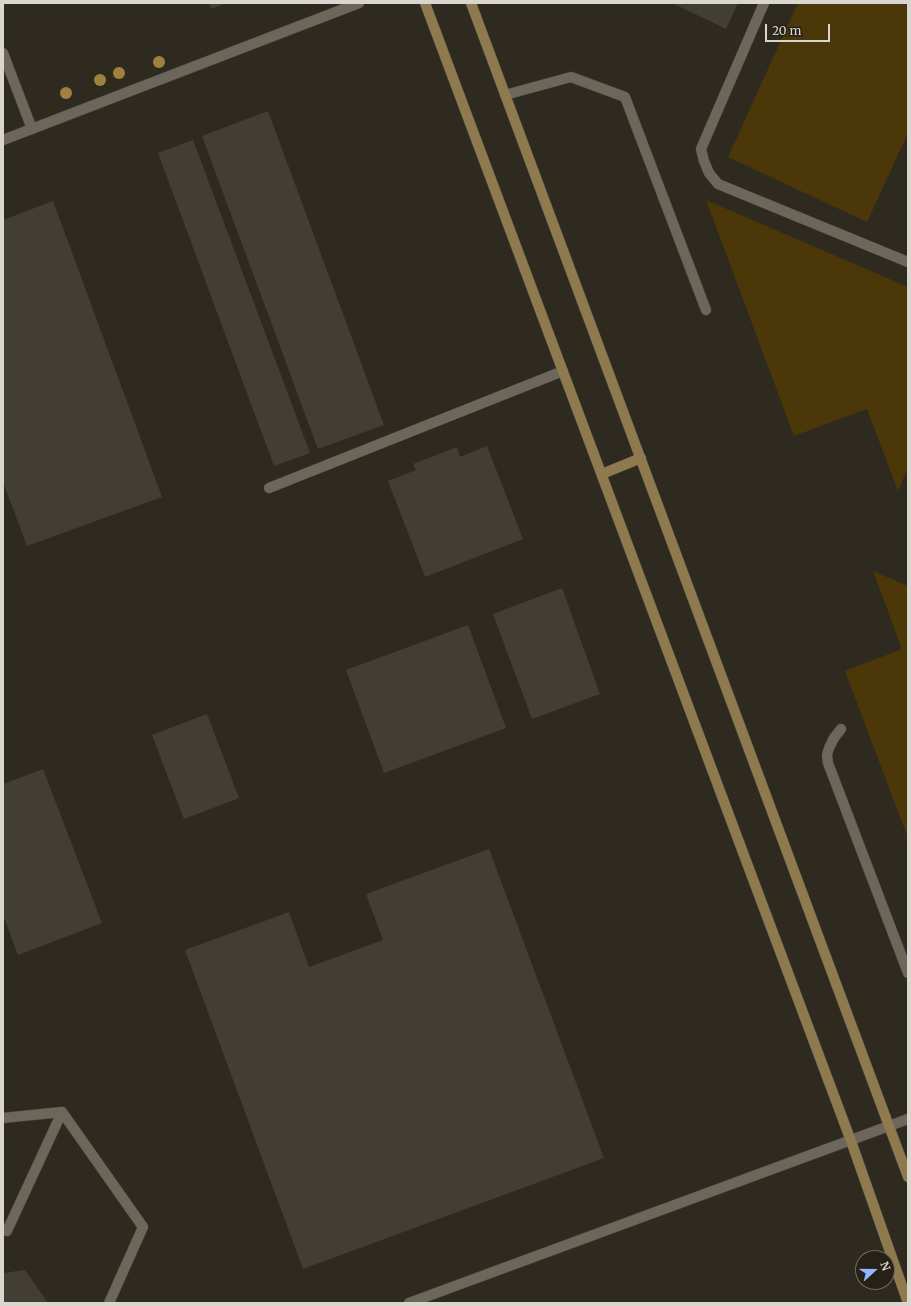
<!DOCTYPE html>
<html>
<head>
<meta charset="utf-8">
<style>
	body { margin:0 }
	#map { position:relative; width:911px; height:1306px; overflow:hidden; background:#2f2a20; font-family:Merriweather,serif }
	canvas { display:block }
	.frame { position:absolute; inset:0; border:4px solid #d9d6cf; pointer-events:none }
	.north { position:absolute; left:855px; top:1250px; width:40px; height:40px; box-sizing:border-box; background:#262016; border:1px solid #6e6960; border-radius:50%; rotate:69deg; font-size:11px; font-weight:700; line-height:16px; text-align:center; color:#d9d6cf }
	.north::after { content:''; display:block; margin:auto; width:14px; height:18px; background:#92b7fd; clip-path:polygon(50% 0,100% 100%,50% 72%,0 100%) }
	.scale { position:absolute; left:765px; top:24px; width:65px; height:18px; box-sizing:border-box; border:2px solid #d9d6cf; border-top:0; padding-left:5px; font-size:12px; line-height:14px; white-space:nowrap; color:#d9d6cf; -webkit-text-stroke:3px #262016; paint-order:stroke }
</style>
</head>
<body>
<div id="map">
<canvas width="911" height="1306"></canvas>
<div class="frame"></div>
<div class="north">N</div>
<div class="scale">20 m</div>
</div>
<script>
const g = document.querySelector('canvas').getContext('2d');
g.lineJoin = 'round';
function fillPath(path, color) { g.fillStyle = color; g.fill(path, 'evenodd'); }
const poly = rows => new Path2D(rows.map(r => 'M' + r).join(''));
function trace(path, color, width, dash) { g.strokeStyle = color; g.lineWidth = width; g.lineCap = dash ? 'butt' : 'round'; g.setLineDash(dash || []); g.stroke(path); }
fillPath(poly([
	[798,3,908,3,908,133,867,222,728,157],
	[706,200,908,287,908,467,898,491,867,409,794,436],
	[873,571,908,586,908,838,845,671,902,649]
]), '#4c3708');
fillPath(poly([
	[209,3,227,3,211,9],
	[672,3,738,3,726,29],
	[268,111,384,425,318,449,202,136],
	[193,140,310,453,274,466,158,153],
	[53,201,162,497,27,546,3,482,3,220],
	[487,446,523,539,425,577,388,481,416,470,413,464,457,447,460,457],
	[562,588,600,694,532,719,493,614],
	[468,625,506,728,384,773,346,670],
	[207,714,239,798,184,819,152,735],
	[43,769,102,923,18,955,3,915,3,784],
	[489,849,604,1158,303,1269,185,950,289,912,309,967,383,940,366,894],
	[25,1270,48,1303,3,1303,3,1273]
]), '#433e33');
const lane = poly([
	[764,3,701,149,704,161,709,173,718,184,908,262],
	[3,53,32,129],
	[505,95,571,77,625,97,706,310],
	[269,488,563,371],
	[841,729,834,738,829,748,827,755,828,763,908,973],
	[3,1118,62,1112,143,1227,109,1303],
	[7,1231,62,1112]
]);
const street = poly([
	[3,140,359,3],
	[409,1303,908,1119]
]);
const secondary = poly([
	[425,3,851,1141,908,1303],
	[471,3,908,1177],
	[602,474,641,458]
]);
trace(lane, '#49453c', 11);
trace(street, '#49453c', 11);
trace(secondary, '#49453c', 11);
trace(lane, '#6c665b', 10);
trace(street, '#6c665b', 10);
trace(secondary, '#8e7a4e', 10);
g.fillStyle = '#a0803f';
for (const [x, y] of [
	[159,62],
	[119,73],
	[100,80],
	[66,93]
]) { g.beginPath(); g.arc(x, y, 6, 0, 2 * Math.PI); g.fill(); }
</script>
</body>
</html>
